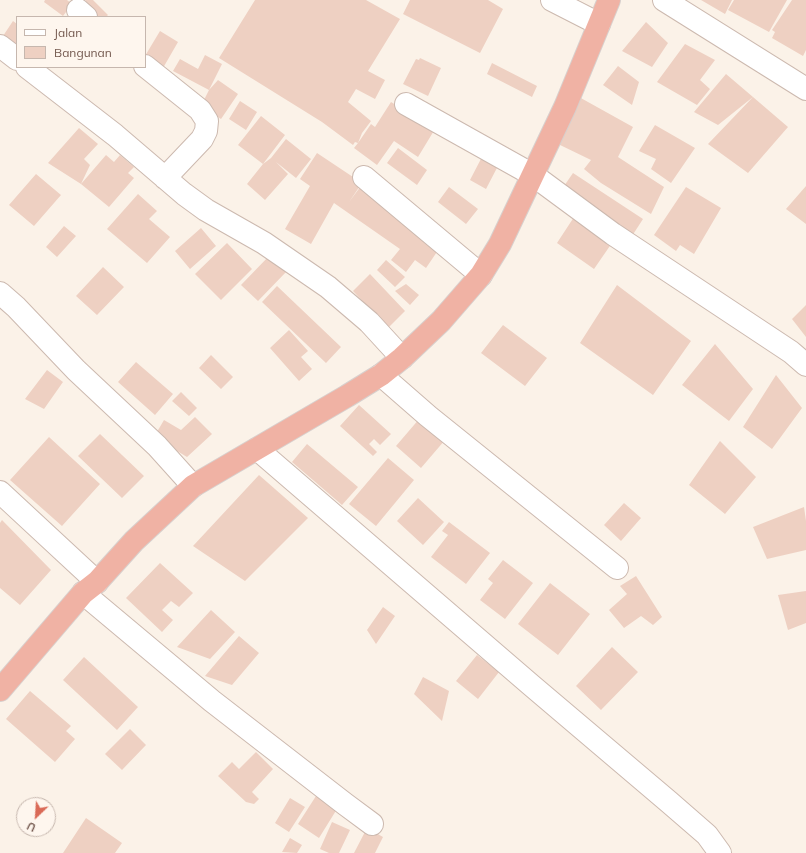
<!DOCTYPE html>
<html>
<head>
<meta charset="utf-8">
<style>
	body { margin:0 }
	#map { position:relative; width:806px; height:853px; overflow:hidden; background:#fbf2e8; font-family:Mulish,sans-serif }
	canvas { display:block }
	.legend { position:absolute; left:16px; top:16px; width:130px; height:52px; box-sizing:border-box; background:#fef6ee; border:1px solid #c6b7ae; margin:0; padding:5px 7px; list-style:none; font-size:12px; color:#73584e }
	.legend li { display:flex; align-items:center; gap:8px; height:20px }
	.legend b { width:20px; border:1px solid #c6b7ae }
	.north { position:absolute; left:16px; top:797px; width:40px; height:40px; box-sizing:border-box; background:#fef6ee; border:1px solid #c6b7ae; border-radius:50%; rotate:205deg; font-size:11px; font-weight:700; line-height:16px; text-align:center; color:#73584e }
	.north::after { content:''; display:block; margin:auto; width:14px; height:18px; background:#da6a57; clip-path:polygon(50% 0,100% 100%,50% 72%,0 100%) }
</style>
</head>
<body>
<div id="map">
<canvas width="806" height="853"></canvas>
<ul class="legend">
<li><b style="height:5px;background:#fff"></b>Jalan</li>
<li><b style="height:11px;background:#eed0c2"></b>Bangunan</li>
</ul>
<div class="north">U</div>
</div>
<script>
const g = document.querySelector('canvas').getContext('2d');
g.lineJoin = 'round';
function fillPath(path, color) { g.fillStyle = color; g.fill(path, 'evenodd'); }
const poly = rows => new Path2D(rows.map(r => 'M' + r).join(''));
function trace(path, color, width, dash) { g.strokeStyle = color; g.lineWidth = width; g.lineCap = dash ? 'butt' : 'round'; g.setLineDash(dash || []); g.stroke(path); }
fillPath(poly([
	[45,0,67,0,72,4,63,16,44,2],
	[86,0,93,0,108,15,106,17,88,17,79,8],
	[255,0,366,0,400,19,368,71,385,80,375,99,356,89,348,102,371,121,362,133,358,143,371,124,375,127,391,102,435,129,418,157,394,141,377,165,354,148,358,143,355,142,353,145,322,122,219,58],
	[410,0,488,0,503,9,480,53,403,14],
	[701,0,732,0,725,14],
	[734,0,787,0,769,32,728,10],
	[792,0,806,0,806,50,803,56,772,38,775,32,772,30],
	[13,21,17,24,17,45,3,36],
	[646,22,668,43,652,67,622,51],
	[160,31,178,42,163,68,145,56],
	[685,44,715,60,700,80,710,89,697,105,657,82],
	[205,55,222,64,209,90,218,80,238,94,221,119,201,106,209,90,173,71,180,59,198,69],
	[420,58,441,68,428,96,403,84,416,59,419,60],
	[492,63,537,86,532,97,487,74],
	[618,66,639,82,632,105,603,85],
	[726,74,753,97,788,127,748,173,708,144,753,97,718,125,694,112],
	[579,97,633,127,618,157,664,187,651,214,601,183,584,169,591,160,558,144],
	[240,101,257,112,246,130,229,119],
	[261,116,285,135,263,164,238,145],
	[655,125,695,148,671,183,651,169,656,159,639,151],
	[79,128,98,144,84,159,90,165,81,184,48,163],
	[286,139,311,159,296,178,276,162,288,174,265,200,247,184,263,164,271,158],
	[398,148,427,170,417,185,387,163],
	[317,153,362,183,349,202,361,186,443,243,426,268,415,260,406,272,391,260,400,249,334,203,311,244,285,229,310,186,300,179],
	[106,155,114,162,120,155,134,167,128,173,134,178,109,207,81,184],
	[483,155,499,164,486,189,470,180],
	[573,173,643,219,632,236,562,189],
	[36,174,61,195,34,226,9,205],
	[806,186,806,224,786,209],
	[449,187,478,209,466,224,438,202],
	[686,187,721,208,694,254,680,245,676,251,654,235],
	[138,194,157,211,149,219,170,237,147,263,107,229],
	[576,214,614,240,594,269,557,243],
	[64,226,76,236,57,257,46,247],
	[201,228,216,246,190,269,175,251],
	[227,243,252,269,221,300,195,274],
	[270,255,287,271,258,301,241,285],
	[386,260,405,277,395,287,377,270],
	[103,267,124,287,97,315,76,296],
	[370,274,405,311,388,328,353,291],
	[406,284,419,295,410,305,395,291],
	[617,285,691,341,653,395,580,343],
	[277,286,341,347,326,363,262,302],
	[806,305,806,337,792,319],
	[503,325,547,358,525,386,481,353],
	[289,330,308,351,301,357,312,369,299,381,270,348],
	[715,344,753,389,729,421,682,385],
	[211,355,233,377,221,389,199,368],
	[136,362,173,394,155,415,118,382],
	[47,370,63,382,44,409,25,399],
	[776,375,802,408,772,449,743,427],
	[181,392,197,408,189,416,172,401],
	[359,405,391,434,380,445,374,439,369,444,377,452,373,456,340,426],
	[195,417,212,434,187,457,154,437,164,420,181,430],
	[420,418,445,440,421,468,396,446],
	[100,434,144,476,122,498,78,456],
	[49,437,100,484,62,526,10,480],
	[720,441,756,477,725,514,689,485],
	[307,444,358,487,342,505,292,462],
	[388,458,414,480,376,526,349,504],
	[259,475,308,518,245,581,193,546],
	[418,498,444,522,423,545,397,521],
	[624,503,641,518,621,541,604,525],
	[804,507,806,521,806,550,767,559,753,527],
	[2,520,51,570,20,605,0,588,0,523],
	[449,522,490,553,466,584,431,557,448,535,442,531],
	[503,560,533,583,505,619,480,600,493,583,488,579],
	[160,563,193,593,179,607,171,601,162,610,173,620,162,632,126,598],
	[636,576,662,617,653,625,641,616,624,628,609,610,627,594,620,586],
	[550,583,590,614,558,655,518,624],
	[806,591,806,623,788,630,778,595],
	[383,607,395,616,376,644,367,630],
	[211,610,235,632,210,659,177,647],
	[239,636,259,653,232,685,205,676],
	[612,647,638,672,601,710,576,686],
	[477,655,499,672,478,699,456,681],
	[84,657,138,707,117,730,63,680],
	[423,677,449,691,442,721,414,694],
	[30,691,71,726,66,731,75,739,55,762,6,719],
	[130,729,146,745,122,770,105,754],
	[256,752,273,769,252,792,259,799,254,804,246,802,218,776,232,762,239,769],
	[316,796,337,809,319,838,298,824],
	[290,798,305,807,289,832,275,823],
	[86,818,122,843,115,853,63,853],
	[332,822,350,830,339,853,329,853,320,849],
	[367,828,383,837,375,853,354,853],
	[290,838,302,845,297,853,282,852]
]), '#eed0c2');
const minor = poly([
	[552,0,599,24],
	[664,0,806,89],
	[78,10,86,17],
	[0,46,17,59],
	[145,66,200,110,207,121,206,131,202,139,165,178],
	[27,67,115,135,184,194,206,210,264,243,328,287,369,322,402,358],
	[406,104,533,175,613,234,791,352,806,365],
	[364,177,481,275],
	[0,293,16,307,76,370,157,446,193,486],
	[381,375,428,416,617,568],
	[257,449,531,685,669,802,707,835,720,853],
	[0,492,97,582],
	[83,593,212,701,345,804,372,824]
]);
const highway = poly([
	[0,690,83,593,97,582,134,541,193,486,347,396,381,375,402,358,441,321,481,275,500,244,565,107,609,0]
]);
trace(minor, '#ccb9af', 24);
trace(highway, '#d8d0cd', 24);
trace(minor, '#fff', 22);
trace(highway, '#f0b2a4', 22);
</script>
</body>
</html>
